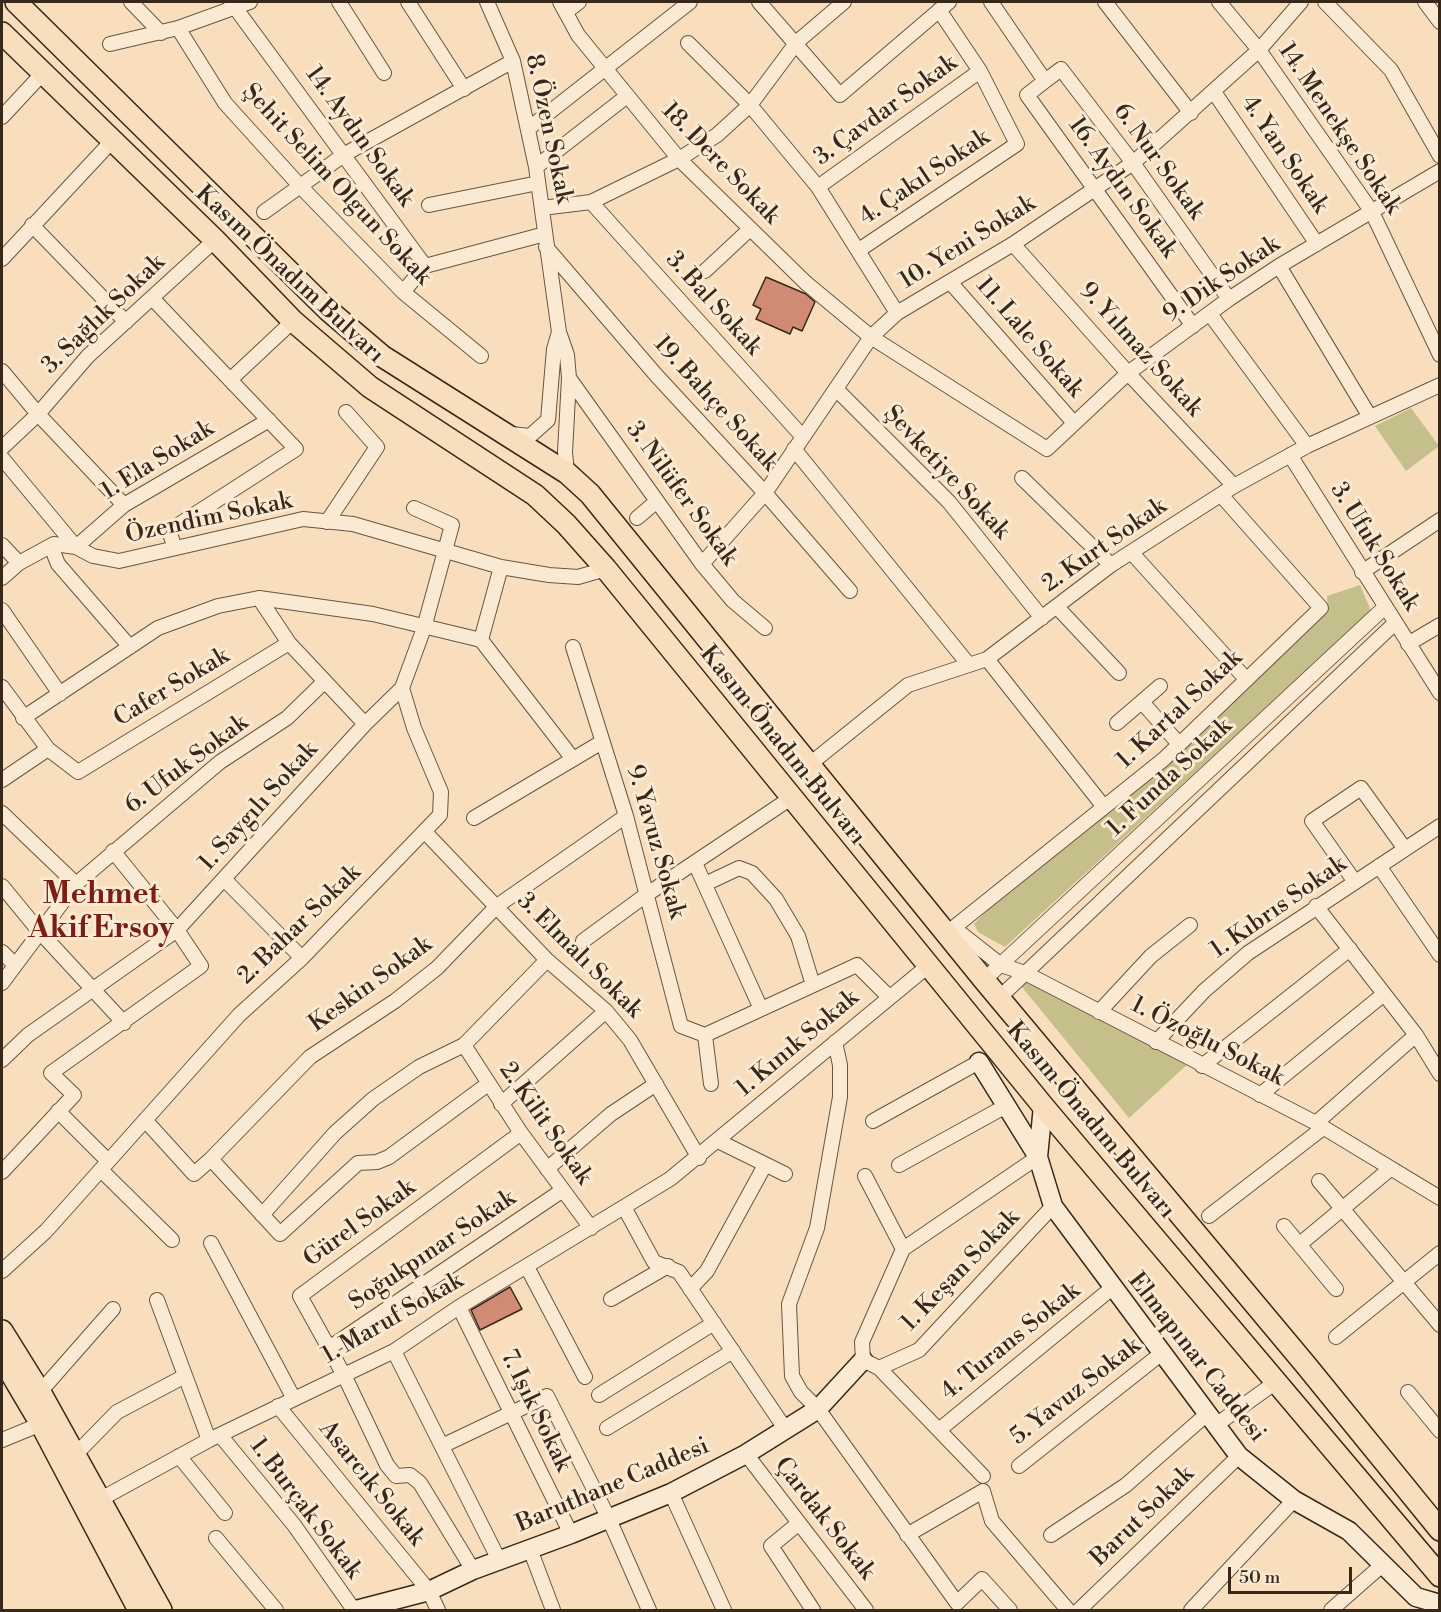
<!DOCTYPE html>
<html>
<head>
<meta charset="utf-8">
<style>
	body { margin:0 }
	#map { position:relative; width:1441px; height:1612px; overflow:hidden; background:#f8debc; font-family:"Libre Bodoni",serif }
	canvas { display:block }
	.frame { position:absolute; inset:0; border:3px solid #37281a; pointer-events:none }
	.scale { position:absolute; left:1228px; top:1567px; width:124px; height:27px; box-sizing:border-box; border:3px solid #37281a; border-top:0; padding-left:8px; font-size:18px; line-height:21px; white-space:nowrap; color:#37281a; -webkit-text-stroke:4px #faead3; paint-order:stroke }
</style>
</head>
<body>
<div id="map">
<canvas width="1441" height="1612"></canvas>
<div class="frame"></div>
<div class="scale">50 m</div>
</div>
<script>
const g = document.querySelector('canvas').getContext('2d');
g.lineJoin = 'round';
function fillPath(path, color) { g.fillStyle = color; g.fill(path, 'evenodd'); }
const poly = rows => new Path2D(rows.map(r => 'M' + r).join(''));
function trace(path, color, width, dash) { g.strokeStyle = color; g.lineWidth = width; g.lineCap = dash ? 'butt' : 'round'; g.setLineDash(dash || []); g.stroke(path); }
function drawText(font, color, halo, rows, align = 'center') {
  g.font = font + ' "Libre Bodoni",serif'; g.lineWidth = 6; g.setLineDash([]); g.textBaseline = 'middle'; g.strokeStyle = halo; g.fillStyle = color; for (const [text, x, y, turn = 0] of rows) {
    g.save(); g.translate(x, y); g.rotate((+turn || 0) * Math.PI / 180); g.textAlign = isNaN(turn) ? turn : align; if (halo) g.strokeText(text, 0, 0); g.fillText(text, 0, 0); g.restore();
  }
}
fillPath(poly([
	[1411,408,1439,446,1406,471,1375,426],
	[1360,585,1371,611,1005,947,978,932,974,924,990,908,1188,745,1253,679,1328,610,1327,596],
	[1023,975,1190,1062,1129,1118,1022,987]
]), '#c5bf8b');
const building = poly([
	[766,277,806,294,815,302,802,331,793,327,790,334,756,319,761,309,753,305,766,277],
	[510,1287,522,1309,480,1330,471,1310,510,1287]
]);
fillPath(building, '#d18b75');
trace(building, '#37281a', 1.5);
const street = poly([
	[131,2,161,33],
	[231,2,425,266,403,292],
	[339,2,384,73],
	[408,2,464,89],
	[487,2,513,61,536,167,559,332,567,355,569,378,565,452,567,473],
	[560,2,578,35,679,159,806,283,871,337,1047,449,1128,373,1229,299,1279,266,1440,171],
	[759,2,840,95,949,2],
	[991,2,1045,81],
	[1105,2,1191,113],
	[1219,2,1259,50,1372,212,1440,355],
	[1325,2,1391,70,1440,156],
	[1425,2,1440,22],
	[566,12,579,2],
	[178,28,225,103,300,186,403,292,481,356],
	[688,43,750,105,818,187,897,313],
	[110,44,178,28,250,2],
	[1214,92,1317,244],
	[2,117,43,73],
	[528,129,690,2],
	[536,167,627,96],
	[818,187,980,71],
	[591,202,802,436],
	[429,205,538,183],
	[542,208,591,202,679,159,717,135,750,105,797,42,844,2],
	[264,212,345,154,513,61],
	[32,225,126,322],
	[1013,244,1128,373,1234,486],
	[546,247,656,375,765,493,850,591],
	[859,250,1017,144,980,71,939,10],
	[2,259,112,141],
	[425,266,545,234],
	[1279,266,1370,417],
	[705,271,750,229],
	[950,282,1074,423],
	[152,298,296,449,169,531,175,548],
	[1210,314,1307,446],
	[1193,326,1027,95,1045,81,1061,69,1133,163,1229,299],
	[2,371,38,414,124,505],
	[569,378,702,564,733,601,765,628],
	[230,380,293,321],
	[836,389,949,502,1042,618],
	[511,434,530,436,548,420,554,349,559,332],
	[2,448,38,414,88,356,215,240],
	[794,449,969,665],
	[1290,455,1440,693],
	[2,458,76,547,93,556,119,561,303,519,353,524,501,567,549,575,578,577,606,569],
	[1022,478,1111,565],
	[637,518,657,501],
	[327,522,377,447,346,412],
	[54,544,54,554,58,564,130,647],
	[2,545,19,563],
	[1131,552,1246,679],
	[702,564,765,493,871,337,897,313,1013,244,1133,163,1259,50,1301,2],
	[1362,572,1440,520],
	[2,578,19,563,54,544,76,547,124,505,269,420],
	[259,598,289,643,365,724],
	[1057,607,1119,673],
	[2,610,60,694],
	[481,640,501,567],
	[1408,644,1440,625],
	[573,647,626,816,681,1026,705,1035],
	[987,659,1104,807],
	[2,687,48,749,78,772,289,643],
	[1142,702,1179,744],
	[23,718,158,628,218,606,259,598,373,614,481,640,573,759],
	[1117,723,1160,686],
	[810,764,908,685,987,659,1111,565,1234,486,1307,446,1440,385],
	[2,780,48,749],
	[2,813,76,884],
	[474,818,602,742],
	[425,832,547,960,606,1011,630,1040,699,1158],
	[695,863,761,1009],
	[1379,866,1440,955],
	[224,879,302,958],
	[1355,882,1312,821,1361,788,1405,849],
	[705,884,739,868,752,873,776,899,798,936,813,985],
	[2,886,39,931,124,1023],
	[1316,906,1416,1035,1440,1074],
	[954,928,1001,965,1025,973,1316,1123,1440,1198],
	[947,933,1164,759,1321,608,1221,495],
	[583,941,646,895,791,798],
	[2,952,15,965],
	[984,980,1385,607],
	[2,983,76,884,220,762,287,718,324,682],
	[999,998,1395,623],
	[1099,1012,1151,956,1190,925],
	[705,1035,857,965,889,997],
	[705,1035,711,1084],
	[835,1042,840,1065,840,1097,817,1228,789,1304,792,1376,801,1392,818,1409,957,1603,982,1579,1010,1610],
	[1156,1042,1204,991,1248,953,1440,826],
	[464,1045,521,1133,591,1228],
	[2,1060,28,1035,177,930,365,724,402,688],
	[1202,1066,1350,949],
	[1260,1095,1384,994],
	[501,1104,606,1011],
	[58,1111,108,1161],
	[145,1120,194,1174,211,1159,280,1234,358,1163,377,1162,389,1157,488,1084],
	[873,1121,979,1062],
	[1316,1123,1416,1035],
	[718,1141,785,1174],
	[1038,1157,903,1249,862,1342,863,1360,879,1368,919,1350,1053,1206],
	[211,1159,310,1057,395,1001,437,968,497,906,626,816],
	[899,1165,1006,1106],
	[547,1169,611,1114,656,1084],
	[101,1170,172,1240],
	[2,1172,74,1095,51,1073,201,966,177,930,113,851],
	[865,1176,903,1249],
	[1319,1181,1440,1325],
	[624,1207,654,1262,679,1272,786,1430],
	[262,1215,335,1133,373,1099,419,1067,464,1045,547,960],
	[1209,1216,1323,1128],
	[1284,1226,1336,1289],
	[211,1243,294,1399],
	[1300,1244,1390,1169],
	[527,1267,585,1377],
	[2,1271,46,1231,239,1015,302,958,440,815,441,792,414,728,402,688,424,628,452,525,414,508],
	[690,1289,707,1271,765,1165],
	[611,1299,668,1266],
	[157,1300,209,1440],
	[459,1307,571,1534],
	[1336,1337,1440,1253],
	[329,1348,563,1190],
	[394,1351,499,1560],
	[879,1368,983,1476],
	[40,1392,113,1309],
	[1408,1392,1440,1431],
	[599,1395,714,1323],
	[278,1406,429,1591,438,1610],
	[1216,1425,1276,1382],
	[607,1428,733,1351],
	[939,1430,1112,1288],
	[220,1435,294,1525,354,1610],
	[2,1440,41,1424],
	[442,1446,547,1396,609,1519,649,1610],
	[746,1454,866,1610],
	[74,1456,117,1412,185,1376],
	[179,1456,225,1513],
	[1019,1466,1162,1353],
	[671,1493,724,1610],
	[99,1500,209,1440,394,1351,459,1307,670,1179,928,966],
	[799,1523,771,1546,813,1610],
	[907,1535,983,1491,992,1521,1068,1610],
	[1051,1535,1126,1485,1207,1414],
	[216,1538,276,1610],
	[530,1549,553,1610],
	[473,1570,420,1483,410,1475,396,1476,387,1465,345,1377,300,1296,521,1133],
	[1079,1610,1239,1456],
	[1191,1610,1294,1500],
	[1331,1610,1381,1566]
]);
const secondary = poly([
	[979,1062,1038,1157],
	[1043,1106,1038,1157,1053,1206,1239,1456,1294,1500,1349,1531,1416,1597,1440,1604],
	[356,1610,429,1591,473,1570,571,1534,671,1493,746,1454,818,1409,863,1360]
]);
const primary = poly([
	[16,2,328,310,382,356,567,473,590,494,984,980,1305,1364,1440,1530],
	[2,33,215,240,293,321,370,387,535,495,566,524,606,569,1043,1106,1440,1576],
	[2,1331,40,1392,161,1610],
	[2,1358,41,1424,139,1610]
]);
trace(street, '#675642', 16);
trace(secondary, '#37281a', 21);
trace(primary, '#37281a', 24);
trace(street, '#faead3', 14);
trace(secondary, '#faead3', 18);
trace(primary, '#f8debc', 21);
drawText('24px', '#37281a', '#faead3', [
	["3. Çavdar Sokak",886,111,-36],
	["8. Özen Sokak",548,129,78],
	["14. Menekşe Sokak",1339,129,56],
	["14. Aydın Sokak",359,137,54],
	["4. Yan Sokak",1284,155,56],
	["6. Nur Sokak",1158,162,54],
	["18. Dere Sokak",720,164,46],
	["4. Çakıl Sokak",925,178,-34],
	["Şehit Selim Olgun Sokak",336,185,47],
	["16. Aydın Sokak",1122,188,54],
	["10. Yeni Sokak",968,243,-32],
	["Kasım Önadım Bulvarı",289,275,43],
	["9. Dik Sokak",1222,280,-34],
	["3. Bal Sokak",713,304,48],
	["3. Sağlık Sokak",104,315,-44],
	["11. Lale Sokak",1029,338,49],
	["9. Yılmaz Sokak",1140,350,48],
	["19. Bahçe Sokak",715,404,48],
	["1. Ela Sokak",158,461,-32],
	["Şevketiye Sokak",946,473,47],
	["3. Nilüfer Sokak",681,494,54],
	["Özendim Sokak",209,519,-12],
	["2. Kurt Sokak",1105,546,-35],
	["3. Ufuk Sokak",1374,547,58],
	["Cafer Sokak",172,688,-31],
	["1. Kartal Sokak",1180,710,-43],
	["Kasım Önadım Bulvarı",782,746,51],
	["6. Ufuk Sokak",187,765,-37],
	["1. Funda Sokak",1170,778,-43],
	["1. Saygılı Sokak",259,807,-48],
	["9. Yavuz Sokak",655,842,74],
	["1. Kıbrıs Sokak",1279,908,-35],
	["2. Bahar Sokak",300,925,-44],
	["3. Elmalı Sokak",579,956,45],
	["Keskin Sokak",371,985,-36],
	["1. Özoğlu Sokak",1207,1042,27],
	["1. Kınık Sokak",798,1044,-40],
	["Kasım Önadım Bulvarı",1090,1121,50],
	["2. Kilit Sokak",545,1124,55],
	["Gürel Sokak",360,1224,-36],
	["Soğukpınar Sokak",433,1251,-34],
	["1. Keşan Sokak",961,1271,-46],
	["1. Maruf Sokak",393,1319,-30],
	["4. Turans Sokak",1011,1342,-39],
	["Elmapınar Caddesi",1196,1358,52],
	["5. Yavuz Sokak",1076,1392,-38],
	["7. Işık Sokak",535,1411,64],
	["Asarcık Sokak",371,1484,51],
	["Baruthane Caddesi",613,1486,-23],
	["1. Burçak Sokak",305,1509,53],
	["Barut Sokak",1143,1517,-44],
	["Çardak Sokak",824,1519,52]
]);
drawText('bold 30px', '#7a1f14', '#faead3', [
	["Mehmet",101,896],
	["Akif Ersoy",101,930]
]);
</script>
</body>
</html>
